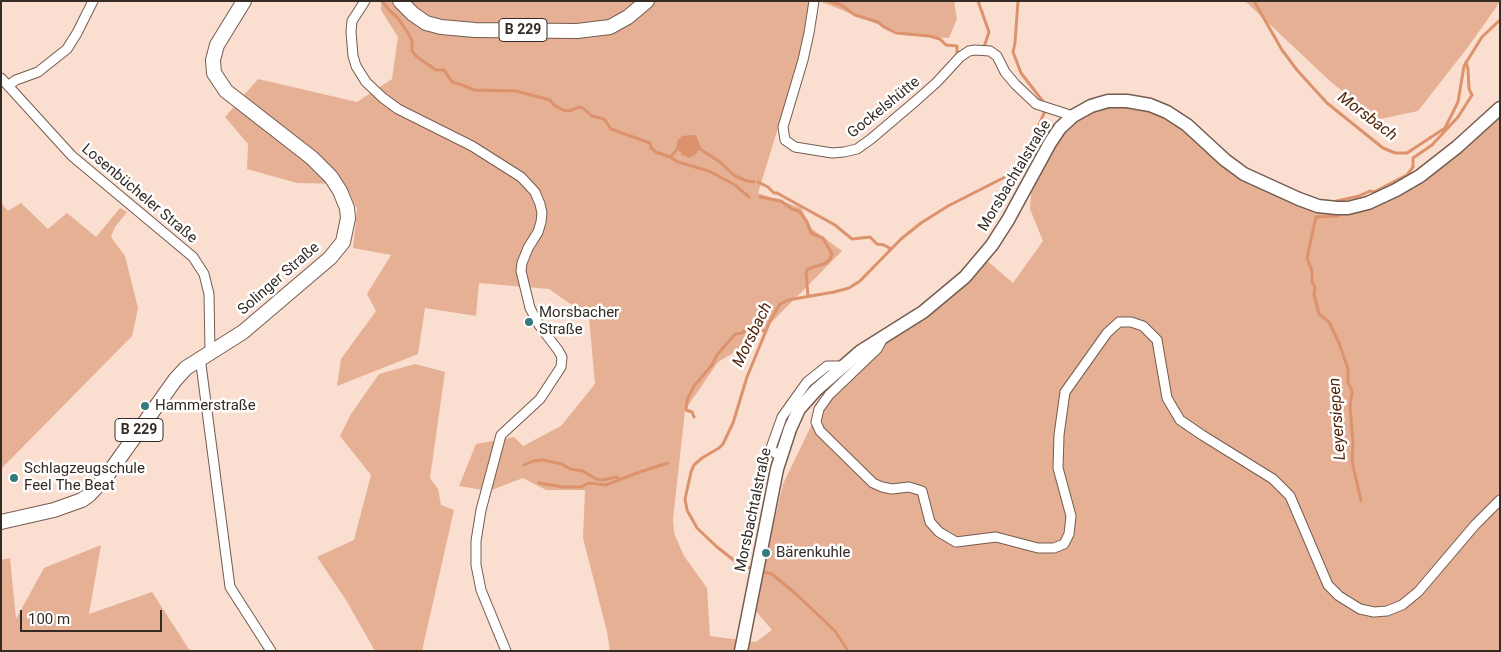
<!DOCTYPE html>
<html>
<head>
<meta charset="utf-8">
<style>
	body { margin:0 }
	#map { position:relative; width:1501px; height:652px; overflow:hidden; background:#faded0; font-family:Roboto,sans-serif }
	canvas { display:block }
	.frame { position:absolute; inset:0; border:2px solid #352b25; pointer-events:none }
	.scale { position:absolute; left:20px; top:610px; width:142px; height:22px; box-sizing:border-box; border:2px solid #352b25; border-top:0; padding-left:6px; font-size:15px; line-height:18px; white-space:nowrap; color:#352b25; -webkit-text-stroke:4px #fff; paint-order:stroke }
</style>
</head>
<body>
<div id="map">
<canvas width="1501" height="652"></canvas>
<div class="frame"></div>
<div class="scale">100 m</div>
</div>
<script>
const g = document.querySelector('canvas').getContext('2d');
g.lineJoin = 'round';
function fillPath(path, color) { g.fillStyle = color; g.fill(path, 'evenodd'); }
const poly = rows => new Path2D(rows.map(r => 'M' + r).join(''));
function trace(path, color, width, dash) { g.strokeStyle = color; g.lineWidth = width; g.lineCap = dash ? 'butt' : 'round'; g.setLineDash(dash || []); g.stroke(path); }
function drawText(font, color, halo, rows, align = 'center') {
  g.font = font + ' Roboto,sans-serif'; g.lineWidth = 5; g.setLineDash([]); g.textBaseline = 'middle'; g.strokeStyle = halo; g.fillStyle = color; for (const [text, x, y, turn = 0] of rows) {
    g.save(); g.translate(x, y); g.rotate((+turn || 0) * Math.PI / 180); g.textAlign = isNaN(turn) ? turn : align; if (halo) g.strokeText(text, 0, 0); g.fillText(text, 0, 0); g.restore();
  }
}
fillPath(poly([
	[381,1,817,1,758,193,801,208,812,229,842,251,753,341,718,362,685,410,673,519,674,533,684,556,707,588,710,636,756,642,772,630,754,609,783,484,826,395,891,332,985,259,1013,283,1043,241,1030,209,1032,183,1071,124,1085,112,1122,104,1155,111,1201,144,1255,179,1340,212,1408,188,1500,112,1500,651,610,651,607,632,583,538,585,490,546,490,523,478,489,491,459,486,476,444,514,437,523,446,561,426,595,384,589,317,549,289,479,283,476,316,425,308,418,354,337,386,341,359,376,311,367,294,391,255,353,248,357,209,345,184,297,183,247,169,248,144,225,117,258,79,357,102,392,79,398,37,381,10],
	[819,1,954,1,957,19,949,38,905,35],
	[1245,1,1500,1,1500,2,1468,47,1418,111,1380,119,1332,83],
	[1,203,8,211,21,203,48,229,67,213,96,237,120,208,127,212,115,227,111,237,125,256,138,308,132,336,1,469],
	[415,364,445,372,430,478,438,489,441,505,454,510,422,651,375,651,346,600,317,557,354,540,371,475,340,436,351,414,379,374],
	[101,545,89,614,152,592,190,651,1,651,1,560,10,558,16,619,44,568]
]), '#e5b094');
fillPath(poly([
	[692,135,696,135,701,147,695,155,689,158,681,154,681,152,675,149,677,146,677,141,682,136]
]), '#dc936d');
trace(poly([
	[382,1,390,11,397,17,408,33,412,41,412,51,417,57,436,70,444,70,452,82,462,85,474,90,516,91,550,100,554,105,563,110,569,111,579,107,583,108,592,116,604,119,611,129,650,143,651,148,656,152,670,157,678,162,709,171,735,185,749,197],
	[829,1,841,5,855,15,878,22,884,27,896,33,929,36,940,39,946,45,957,46,957,54,959,52],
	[978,1,989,32,984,47,982,47],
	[1254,1,1282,50,1297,70,1327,103,1383,148,1395,153,1407,153,1445,128,1458,102,1464,66,1482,37,1500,20],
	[700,149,720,162,735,176,747,181,754,182],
	[670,157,676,151],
	[758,182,768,187,774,193,777,193,835,225,852,239,870,237,877,244,884,245,891,249],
	[760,197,781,201,792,209,799,211,807,222,811,233,823,238,832,254,830,259,826,263,808,269,806,272,808,296],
	[1337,201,1359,196,1370,191,1374,192,1407,175,1413,167,1413,158,1432,145,1458,117,1472,95,1469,89,1468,69,1466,62],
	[1338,216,1316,217,1307,258,1312,271,1312,282,1315,287,1314,294,1319,314,1329,322,1339,343,1348,369,1348,382,1352,391,1350,407,1353,442,1352,461,1361,501],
	[694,417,692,412,686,410,687,400,694,386,712,365,717,355,735,334,742,333,747,329,766,331],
	[524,465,533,461,543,460,562,464,570,469,583,471,596,479,603,480,616,477,619,479],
	[539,483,563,487,581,487,589,483,606,485,637,473,668,463],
	[754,569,740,565,717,547,697,528,687,510,685,499,691,472,694,465,702,458,719,448,723,444,733,423,747,377,770,321,780,304,788,300,834,292,849,288,860,281,901,239,921,223,948,206,1009,175,1018,168,1025,158,1044,113,1045,104,1021,73,1013,52,1015,43,1018,1],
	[760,571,772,574,796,594,835,631,848,651]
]), '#dc936d', 3);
const minor = poly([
	[365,1,352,21,351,32,353,56,356,66,366,82,383,98,398,109,472,146,521,177,535,192,540,204,542,213,541,222,538,232,528,248,522,263,521,271,530,308,539,325,558,350,562,357,561,367,540,399,501,435,481,510,476,541,476,565,481,590,506,651],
	[814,1,809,33,803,60,783,127,785,140,795,147,832,153,844,152,857,149,871,139,918,99,937,82,960,57,969,51,975,50,990,51,997,56,1005,72,1015,84,1036,104,1073,116],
	[1,78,72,156,193,257,204,274,209,294,210,352],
	[9,85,16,80,38,72,67,49,77,33,93,1],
	[883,338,877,349,829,395,819,409,816,422,820,431,873,483,882,487,892,489,909,487,922,491,930,522,939,532,956,542,996,537,1038,548,1054,548,1064,544,1069,534,1071,516,1058,468,1059,435,1065,392,1107,333,1119,322,1131,322,1143,326,1157,340,1167,398,1180,420,1202,435,1273,479,1290,496,1328,585,1339,596,1360,609,1374,612,1387,611,1402,605,1418,592,1475,525,1500,500],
	[200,357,230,587,271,651],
	[781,456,775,453,771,448,782,417,807,382,827,366,842,366]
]);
const secondary = poly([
	[741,651,777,469,790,429,799,409,816,390,861,351,923,312,965,277,992,245,1008,220,1050,143,1060,128,1073,116,1091,106,1108,101,1127,101,1150,105,1167,112,1187,125,1225,160,1244,174,1299,199,1318,206,1337,208,1348,208,1368,203,1396,190,1420,176,1457,147,1500,108]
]);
const primary = poly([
	[400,1,413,14,426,23,441,27,475,30,577,31,610,27,628,17,647,1],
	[1,522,54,510,82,500,89,495,106,477,175,380,186,368,243,332,330,258,343,242,348,218,347,208,340,191,331,177,312,158,226,91,214,73,213,60,217,45,244,1]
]);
trace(minor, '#745c50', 11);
trace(secondary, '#745c50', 15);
trace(primary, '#745c50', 16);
trace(minor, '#fff', 9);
trace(secondary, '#fff', 12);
trace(primary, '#fff', 14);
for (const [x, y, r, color] of [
	[529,322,5,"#327b7e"],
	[145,406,5,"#327b7e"],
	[14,478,5,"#327b7e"],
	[766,553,5,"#327b7e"]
]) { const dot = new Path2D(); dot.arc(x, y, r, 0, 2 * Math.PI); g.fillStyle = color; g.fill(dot); trace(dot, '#fff', 2); }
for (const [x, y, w] of [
	[523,30,48],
	[139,430,48]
]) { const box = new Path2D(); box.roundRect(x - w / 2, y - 11.5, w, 23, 4); g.fillStyle = '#fff'; g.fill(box); trace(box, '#352b25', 1); }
drawText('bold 14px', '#352b25', null, [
	["B 229",523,30],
	["B 229",139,430]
]);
drawText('15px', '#352b25', '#fff', [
	["Gockelshütte",884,108,-39],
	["Morsbachtalstraße",1015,176,-59],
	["Losenbücheler Straße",139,194,40],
	["Solinger Straße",279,279,-41],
	["Morsbachtalstraße",754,510,-78]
]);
drawText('15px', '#352b25', '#fff', [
	["Morsbacher",539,313],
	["Straße",539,330],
	["Hammerstraße",155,406],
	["Schlagzeugschule",24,469],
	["Feel The Beat",24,486],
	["Bärenkuhle",776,553]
], 'left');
drawText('italic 16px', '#542508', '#fff', [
	["Morsbach",1367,117,37],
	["Morsbach",753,335,-64],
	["Leyersiepen",1338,419,-94]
]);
</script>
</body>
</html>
